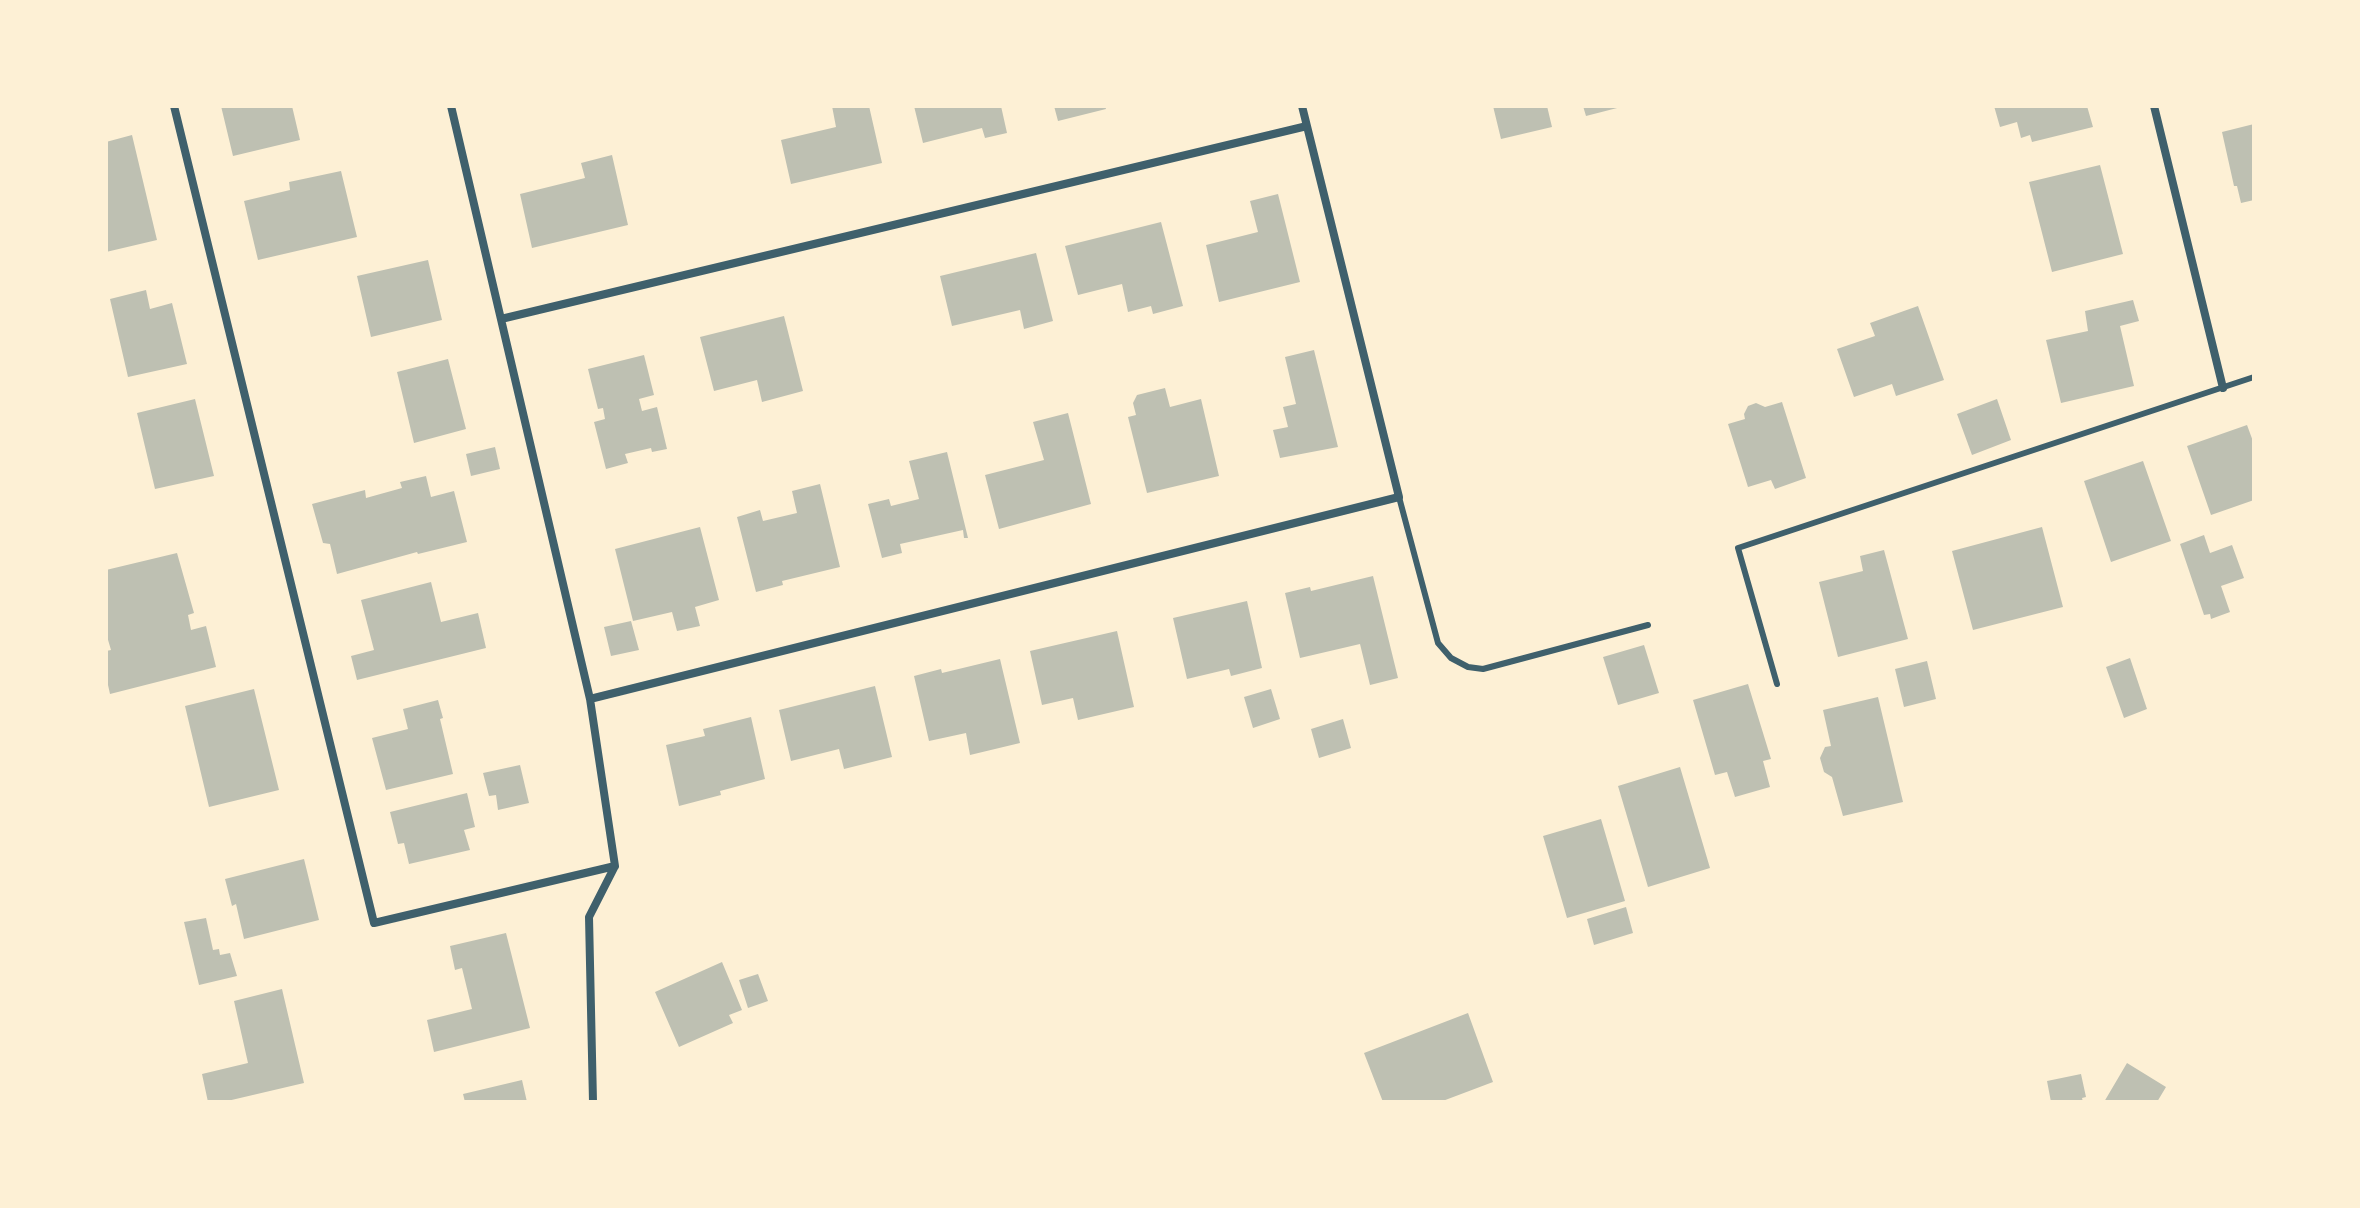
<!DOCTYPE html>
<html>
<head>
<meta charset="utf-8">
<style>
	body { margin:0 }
	#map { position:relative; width:2360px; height:1208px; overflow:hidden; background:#fdf0d5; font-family:Manrope,sans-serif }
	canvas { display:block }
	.frame { position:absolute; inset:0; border:108px solid #fdf0d5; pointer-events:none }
</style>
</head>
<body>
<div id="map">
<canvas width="2360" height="1208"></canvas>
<div class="frame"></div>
</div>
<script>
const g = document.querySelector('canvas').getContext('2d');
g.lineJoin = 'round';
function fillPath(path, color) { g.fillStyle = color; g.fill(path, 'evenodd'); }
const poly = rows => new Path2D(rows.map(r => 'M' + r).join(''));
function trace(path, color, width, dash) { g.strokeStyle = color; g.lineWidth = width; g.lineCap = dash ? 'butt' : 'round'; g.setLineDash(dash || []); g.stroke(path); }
fillPath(poly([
	[221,106,292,106,300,140,233,156],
	[832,106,869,106,882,163,791,184,781,140,836,127],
	[914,106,1001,106,1007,133,985,138,982,128,923,143],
	[1054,106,1105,106,1106,109,1058,121],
	[1493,106,1547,106,1552,127,1501,139],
	[1583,106,1621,106,1621,107,1586,116],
	[1994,106,2087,106,2093,127,2032,142,2030,135,2021,138,2017,122,2000,127],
	[2254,124,2254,200,2241,203,2237,186,2234,186,2222,132],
	[132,135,157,240,106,252,106,142],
	[612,155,628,225,532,248,520,194,585,178,581,163],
	[2100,165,2123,254,2052,272,2029,182],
	[341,171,357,237,258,260,244,201,290,190,289,182],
	[1278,194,1300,282,1219,302,1206,245,1258,232,1250,201],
	[1161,222,1183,306,1153,314,1151,306,1128,312,1122,284,1078,295,1065,246],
	[1036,253,1053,321,1024,329,1020,310,952,326,940,276],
	[428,260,442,320,371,337,357,276],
	[146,290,150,309,172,303,187,364,128,377,110,299],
	[2133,300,2139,321,2120,326,2134,386,2061,403,2046,340,2088,331,2085,311],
	[1918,306,1944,380,1896,396,1892,384,1854,397,1837,349,1875,336,1870,323],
	[784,316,803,391,762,402,757,380,714,391,700,337],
	[1314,350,1338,447,1280,458,1273,430,1288,427,1283,407,1296,404,1285,357],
	[644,355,654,395,639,399,642,411,657,407,667,449,652,452,651,448,625,454,628,463,606,469,594,422,605,419,603,408,598,409,588,369],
	[448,359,466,429,414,443,397,372],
	[1165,388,1170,407,1201,399,1219,476,1147,493,1128,417,1136,415,1133,403,1137,395],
	[195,399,214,476,155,489,137,413],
	[1997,399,2011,440,1972,455,1957,414],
	[1782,402,1806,478,1775,489,1771,480,1748,487,1728,424,1745,419,1744,414,1748,406,1756,403,1765,407],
	[1068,413,1091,504,999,529,985,475,1044,460,1033,422],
	[2247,425,2254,444,2254,500,2211,515,2187,446],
	[495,447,500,469,471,476,466,454],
	[947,452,968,538,964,538,963,530,900,544,902,553,882,558,868,504,889,499,891,506,919,499,909,461],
	[2143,461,2171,541,2111,562,2084,481],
	[426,476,431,497,454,491,467,542,418,554,417,552,337,574,330,544,323,543,312,504,365,490,366,498,402,488,400,482],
	[820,484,840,567,782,581,783,585,756,592,737,517,760,510,763,521,797,513,792,491],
	[700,527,719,600,695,607,700,626,677,631,672,612,633,621,615,549],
	[2042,527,2063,607,1973,630,1952,551],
	[2204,535,2210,553,2232,545,2244,578,2221,586,2230,612,2211,619,2210,614,2204,615,2180,544],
	[1884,550,1908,639,1838,657,1819,582,1863,571,1860,556],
	[177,553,194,613,188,615,191,630,206,626,216,667,110,694,106,676,106,651,111,650,106,633,106,570],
	[1373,576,1398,678,1370,685,1360,644,1300,658,1285,593,1310,587,1311,591],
	[431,582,441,622,478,613,486,648,357,680,351,656,374,650,361,600],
	[1247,601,1262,668,1231,676,1229,669,1187,679,1173,618],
	[631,621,639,650,611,656,604,627],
	[1117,631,1134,707,1078,720,1073,698,1042,705,1030,651],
	[1644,645,1659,693,1618,705,1603,657],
	[2130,658,2147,709,2124,718,2106,667],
	[1000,659,1020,743,970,755,966,733,929,741,914,676,941,669,942,673],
	[1927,661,1936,699,1904,707,1895,669],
	[1748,684,1771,759,1763,761,1770,787,1735,797,1727,772,1715,775,1693,700],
	[875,686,892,757,844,769,839,749,791,761,779,710],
	[254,689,279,790,209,807,185,706],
	[1271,689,1280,719,1253,728,1244,697],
	[1878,697,1903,802,1843,816,1832,777,1824,772,1820,758,1825,747,1831,746,1823,710],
	[438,700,443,718,440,719,453,774,386,790,372,738,408,729,403,709],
	[751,717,765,779,720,791,721,795,679,806,666,745,705,736,703,729],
	[1343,719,1351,748,1319,758,1311,729],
	[520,765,529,803,498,810,496,795,489,796,483,773],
	[1680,767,1710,868,1648,887,1618,786],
	[467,793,475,827,464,830,470,850,409,864,404,843,398,844,390,812],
	[1601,819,1625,901,1567,918,1543,836],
	[304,859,319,920,244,939,236,904,232,906,225,879],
	[1626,907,1633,933,1594,945,1587,919],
	[206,918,213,950,219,949,220,955,230,953,237,976,199,985,184,922],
	[506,933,530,1028,434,1052,427,1020,472,1009,462,968,455,970,450,946],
	[722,962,742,1010,729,1015,733,1023,679,1047,655,992],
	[758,974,768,1001,748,1008,739,980],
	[282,989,304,1083,223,1102,208,1102,202,1074,248,1063,234,1001],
	[1468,1013,1493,1082,1440,1102,1383,1102,1364,1053],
	[2127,1063,2166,1087,2157,1102,2104,1102],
	[2081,1074,2086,1097,2082,1098,2083,1102,2051,1102,2047,1081],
	[522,1080,527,1102,465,1102,463,1094]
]), '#bec0b2');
trace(poly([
	[1399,497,1438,643,1451,658,1468,667,1483,669,1648,625],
	[1777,684,1738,548,2254,377]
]), '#3f606c', 6);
trace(poly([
	[174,106,374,923,615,866],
	[451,106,590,699,615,866,589,917,593,1102],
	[2154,106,2223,388],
	[501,319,1307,126],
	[590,699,1399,497,1302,106]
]), '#3f606c', 8);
</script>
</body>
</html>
